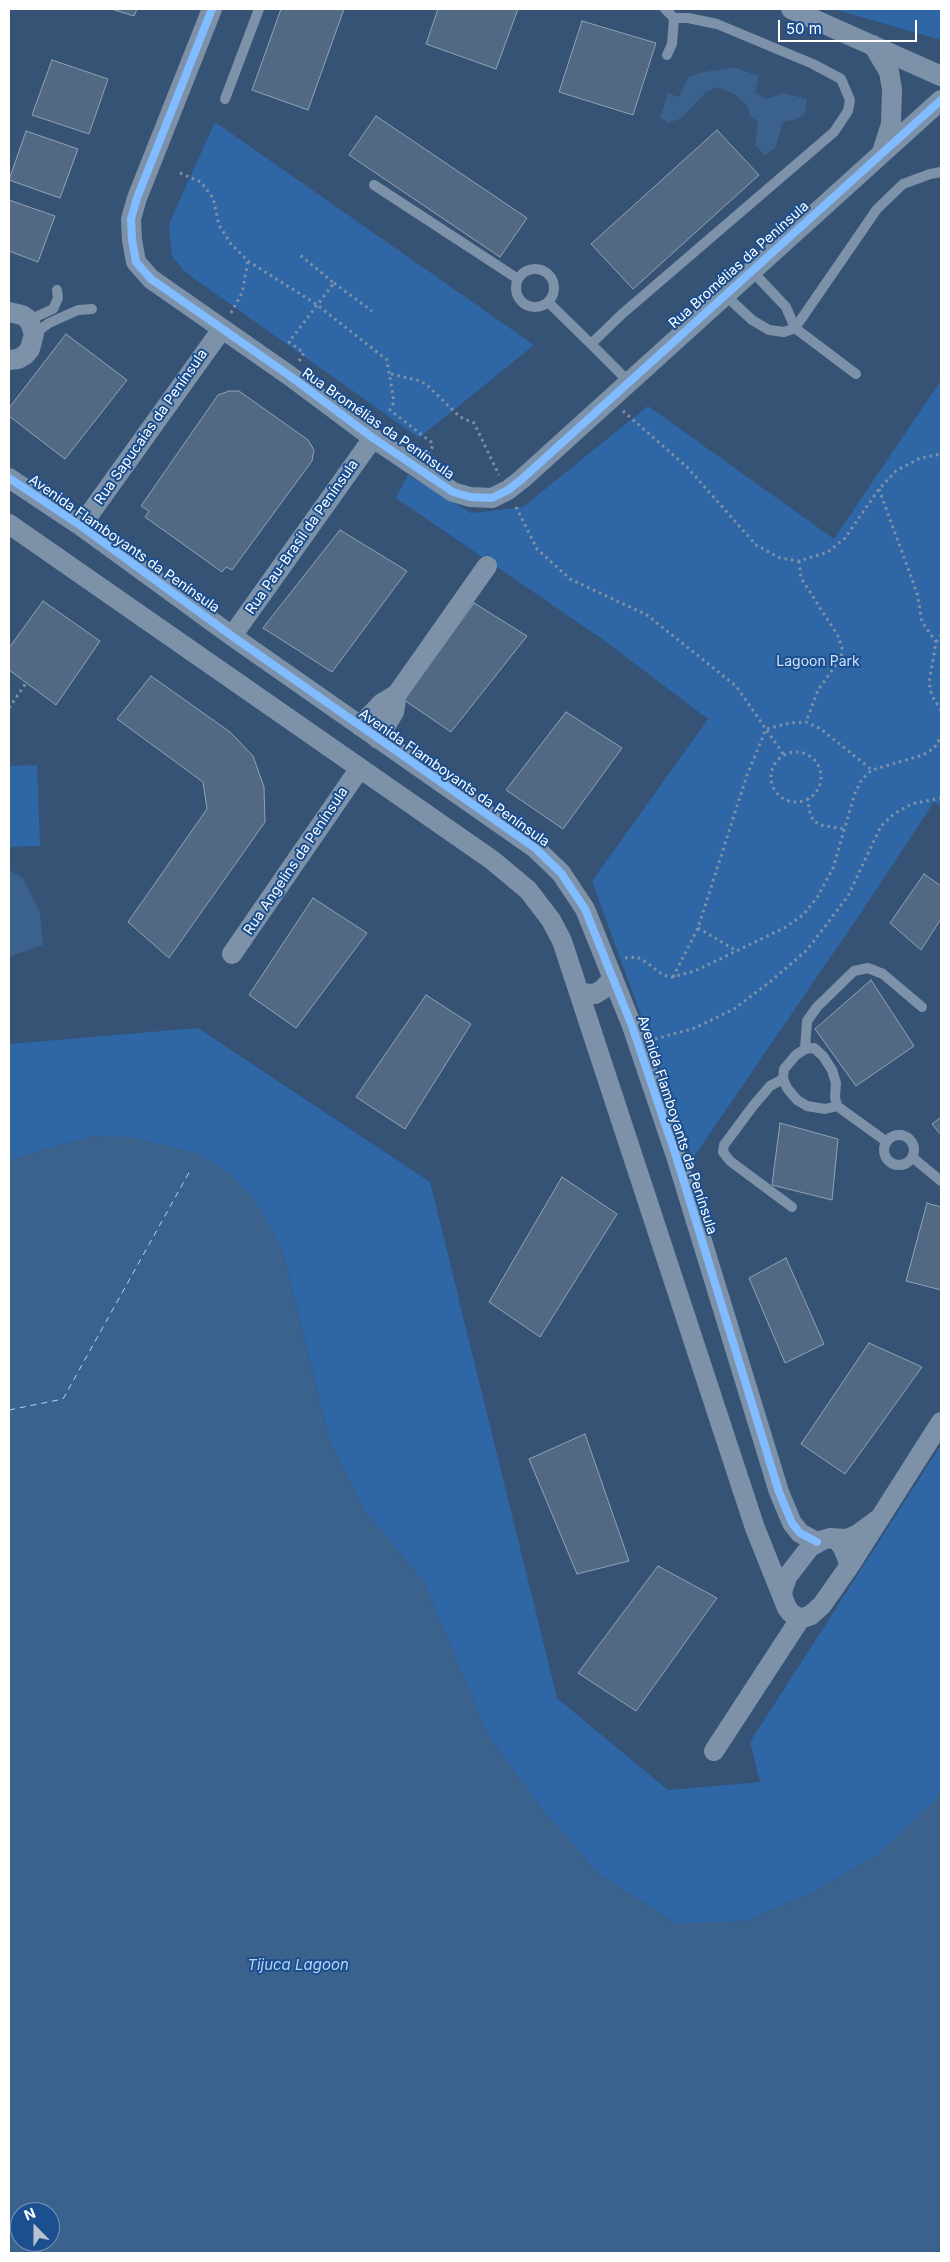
<!DOCTYPE html>
<html>
<head>
<meta charset="utf-8">
<style>
	body { margin:0 }
	#map { position:relative; width:950px; height:2262px; overflow:hidden; background:#365274; font-family:Inter,sans-serif }
	canvas { display:block }
	.frame { position:absolute; inset:0; border:10px solid #fff; pointer-events:none }
	.north { position:absolute; left:10px; top:2202px; width:50px; height:50px; box-sizing:border-box; background:#1b4f8f; border:1px solid #7695bc; border-radius:50%; rotate:338deg; font-size:14px; font-weight:700; line-height:20px; text-align:center; color:#fff }
	.north::after { content:''; display:block; margin:auto; width:18px; height:22px; background:#b9c2ce; clip-path:polygon(50% 0,100% 100%,50% 72%,0 100%) }
	.scale { position:absolute; left:778px; top:20px; width:139px; height:22px; box-sizing:border-box; border:2px solid #fff; border-top:0; padding-left:6px; font-size:15px; line-height:18px; white-space:nowrap; color:#fff; -webkit-text-stroke:4px #1b4f8f; paint-order:stroke }
</style>
</head>
<body>
<div id="map">
<canvas width="950" height="2262"></canvas>
<div class="frame"></div>
<div class="north">N</div>
<div class="scale">50 m</div>
</div>
<script>
const g = document.querySelector('canvas').getContext('2d');
g.lineJoin = 'round';
function fillPath(path, color) { g.fillStyle = color; g.fill(path, 'evenodd'); }
const poly = rows => new Path2D(rows.map(r => 'M' + r).join(''));
function trace(path, color, width, dash) { g.strokeStyle = color; g.lineWidth = width; g.lineCap = dash ? 'butt' : 'round'; g.setLineDash(dash || []); g.stroke(path); }
function drawText(font, color, halo, rows, align = 'center') {
  g.font = font + ' Inter,sans-serif'; g.lineWidth = 4; g.setLineDash([]); g.textBaseline = 'middle'; g.strokeStyle = halo; g.fillStyle = color; for (const [text, x, y, turn = 0] of rows) {
    g.save(); g.translate(x, y); g.rotate((+turn || 0) * Math.PI / 180); g.textAlign = isNaN(turn) ? turn : align; if (halo) g.strokeText(text, 0, 0); g.fillText(text, 0, 0); g.restore();
  }
}
fillPath(poly([
	[833,9,941,9,941,40],
	[215,122,534,345,419,438,185,272,172,256,169,224],
	[941,380,941,807,934,802,860,914,693,1158,592,881,708,719,602,639,396,498,408,475,471,513,523,507,648,406,834,539],
	[37,765,40,846,9,847,9,766],
	[198,1028,430,1182,557,1698,668,1790,760,1782,750,1742,941,1445,941,1794,880,1853,813,1892,746,1921,677,1924,599,1874,542,1809,488,1735,424,1582,365,1511,329,1438,282,1249,92,1136,9,1160,9,1044]
]), '#2f66a5');
fillPath(poly([
	[734,67,759,76,755,93,767,99,783,93,807,99,805,114,794,120,783,122,775,148,765,155,755,145,758,122,750,116,747,106,734,94,717,87,706,92,682,118,668,123,660,117,668,93,679,97,688,77,699,73],
	[9,870,23,878,40,912,43,945,9,957],
	[92,1136,131,1137,197,1153,229,1173,255,1200,282,1249,329,1438,365,1511,424,1582,488,1735,542,1809,599,1874,677,1924,746,1921,813,1892,880,1853,941,1794,941,2253,9,2253,9,1160],
	[20,2212,50,2212,50,2242,20,2242]
]), '#3b618d');
trace(poly([
	[9,1410,63,1399,191,1169]
]), '#b5d3f5', 1, [6, 5]);
const building = poly([
	[111,9,137,9,134,16,111,9],
	[281,9,344,9,308,110,252,90,281,9],
	[438,9,518,9,496,69,426,44,438,9],
	[582,21,656,43,633,115,559,92,582,21],
	[52,60,108,79,89,134,32,115,52,60],
	[376,116,527,218,500,257,349,155,376,116],
	[717,130,759,175,633,289,591,244,717,130],
	[26,131,78,149,60,198,9,180,26,131],
	[9,200,55,216,38,262,9,251,9,200],
	[66,334,127,380,65,459,9,416,9,408,66,334],
	[229,391,239,391,308,440,314,450,312,461,232,570,226,567,222,572,145,517,149,511,141,506,218,395,229,391],
	[340,530,407,571,332,672,263,628,340,530],
	[43,601,100,641,56,705,9,670,9,648,43,601],
	[474,603,527,636,451,732,404,700,474,603],
	[151,676,230,732,253,756,264,787,265,822,169,958,128,922,207,809,203,782,117,719,151,676],
	[566,712,622,748,563,829,506,790,566,712],
	[924,874,941,886,941,919,921,950,890,923,924,874],
	[313,898,367,933,296,1028,249,995,313,898],
	[871,980,914,1046,856,1086,815,1029,871,980],
	[426,995,471,1024,405,1129,356,1097,426,995],
	[941,1117,941,1135,932,1124,941,1117],
	[780,1123,838,1139,832,1200,772,1185,780,1123],
	[562,1177,617,1214,540,1337,489,1302,562,1177],
	[927,1203,941,1207,941,1290,906,1281,927,1203],
	[786,1258,824,1344,785,1363,749,1278,786,1258],
	[869,1343,922,1367,845,1474,801,1444,869,1343],
	[585,1434,629,1561,577,1574,529,1459,585,1434],
	[658,1566,717,1598,636,1711,578,1673,658,1566]
]);
fillPath(building, '#526984');
trace(building, '#92a2b6', 1);
trace(poly([
	[180,173,201,182,213,198,219,225,231,244,248,261,316,304,387,360,394,402,390,410,431,442,433,446,428,454],
	[334,283,372,311],
	[231,313,242,293,248,261],
	[299,361,304,353,289,342,334,283,300,255],
	[391,374,417,380,426,384,460,417,474,423,499,475],
	[623,411,687,467,756,545,780,558,799,561,828,552,845,538,879,489,896,471,920,458,941,454],
	[879,489,917,593,922,622,936,642,929,683,932,696,941,710],
	[516,507,537,549,570,579,647,615,736,686,784,755],
	[799,561,801,578,838,636,842,648,841,658,818,690,806,722],
	[936,642,941,635],
	[9,708,26,683],
	'771 777a25 25 0 1 1 50 0a25 25 0 1 1-50 0Z',
	[808,798,809,810,813,820,820,825,844,829],
	[698,928,735,950],
	[625,958,637,957,646,962,663,975,672,977,695,971,786,927,804,914,818,896,833,868,855,793,862,779,872,770,923,755,934,748,941,737],
	[673,977,698,928,747,775,766,729,790,723,806,722,821,729,872,770],
	[655,1039,695,1028,734,1009,771,981,807,950,848,896,881,826,894,814,911,804,941,798]
]), '#7d92a8', 3, [2.5, 4]);
trace(poly([
	[665,9,674,18,672,44,667,55],
	[225,99,259,9],
	[374,185,518,279],
	'516 288a19 19 0 1 1 38 0a19 19 0 1 1-38 0Z',
	[752,271,786,307,795,328,856,374],
	[725,295,752,320,769,330,784,332,795,328,877,209,903,184,930,174,941,172],
	[548,302,591,344,622,314,834,132,848,111,850,100,841,79,813,64,717,24,688,18,674,18],
	[29,320,53,309,58,298,57,290],
	[34,334,49,323,78,310,92,309],
	[591,344,629,382],
	[805,1049,807,1021,817,1007,854,971,868,968,883,974,922,1007],
	[783,1079,770,1086,753,1106,724,1145,723,1152,730,1161,792,1207],
	[837,1106,825,1109,807,1106,797,1100,787,1088,783,1079,784,1069,796,1055,805,1049,814,1048,823,1056,832,1070,836,1083,835,1097,837,1106,887,1142],
	'884 1150a15 15 0 1 1 30 0a15 15 0 1 1-30 0Z',
	[912,1157,941,1181]
]), '#7d92a8', 10);
trace(poly([
	[212,9,137,198,131,219,132,240,136,262,151,279,290,376,373,438,453,492,470,497,492,498,508,490,522,479,941,100],
	[791,9,941,76],
	[873,45,889,72,892,89,891,124,882,152],
	[9,312,22,315,29,320,34,334,30,349,25,355,18,359,9,360],
	[9,478,81,526,232,636,535,848,561,873,585,909,632,1026,676,1156,779,1492,792,1523,800,1533,817,1542],
	[9,524,492,860,528,890,551,920,562,941,755,1528,783,1598],
	[81,526,222,329],
	[232,636,373,438],
	[360,726,382,703,397,694,487,566],
	[378,739,394,712,397,694],
	[232,954,360,768],
	[579,993,595,994,603,989,613,978],
	[830,1538,838,1541,843,1548,850,1565,822,1605,811,1615,800,1619,791,1613,787,1608,783,1598,782,1592,787,1577,810,1547,823,1540,830,1538,847,1539,858,1534,877,1520],
	[850,1565,941,1422],
	[714,1751,800,1619]
]), '#7d92a8', 20);
trace(poly([
	[212,9,137,198,131,219,132,240,136,262,151,279,290,376,373,438,453,492,470,497,492,498,508,490,522,479,941,100],
	[9,478,81,526,232,636,535,848,561,873,585,909,632,1026,676,1156,779,1492,792,1523,800,1533,817,1542]
]), '#80bcff', 8);
drawText('14px', '#fff', '#1b4f8f', [
	["Rua Bromélias da Península",739,265,-42],
	["Rua Bromélias da Península",378,424,35],
	["Rua Sapucaias da Península",151,427,-55],
	["Rua Pau-Brasil da Península",302,537,-55],
	["Avenida Flamboyants da Península",124,544,35],
	["Avenida Flamboyants da Península",454,778,35],
	["Rua Angelins da Península",296,861,-56],
	["Avenida Flamboyants da Península",677,1125,72]
]);
drawText('14px', '#cfe3fa', '#1b4f8f', [
	["Lagoon Park",818,662]
]);
drawText('italic 15px', '#b5d3f5', '#1b4f8f', [
	["Tijuca Lagoon",298,1965]
]);
</script>
</body>
</html>
